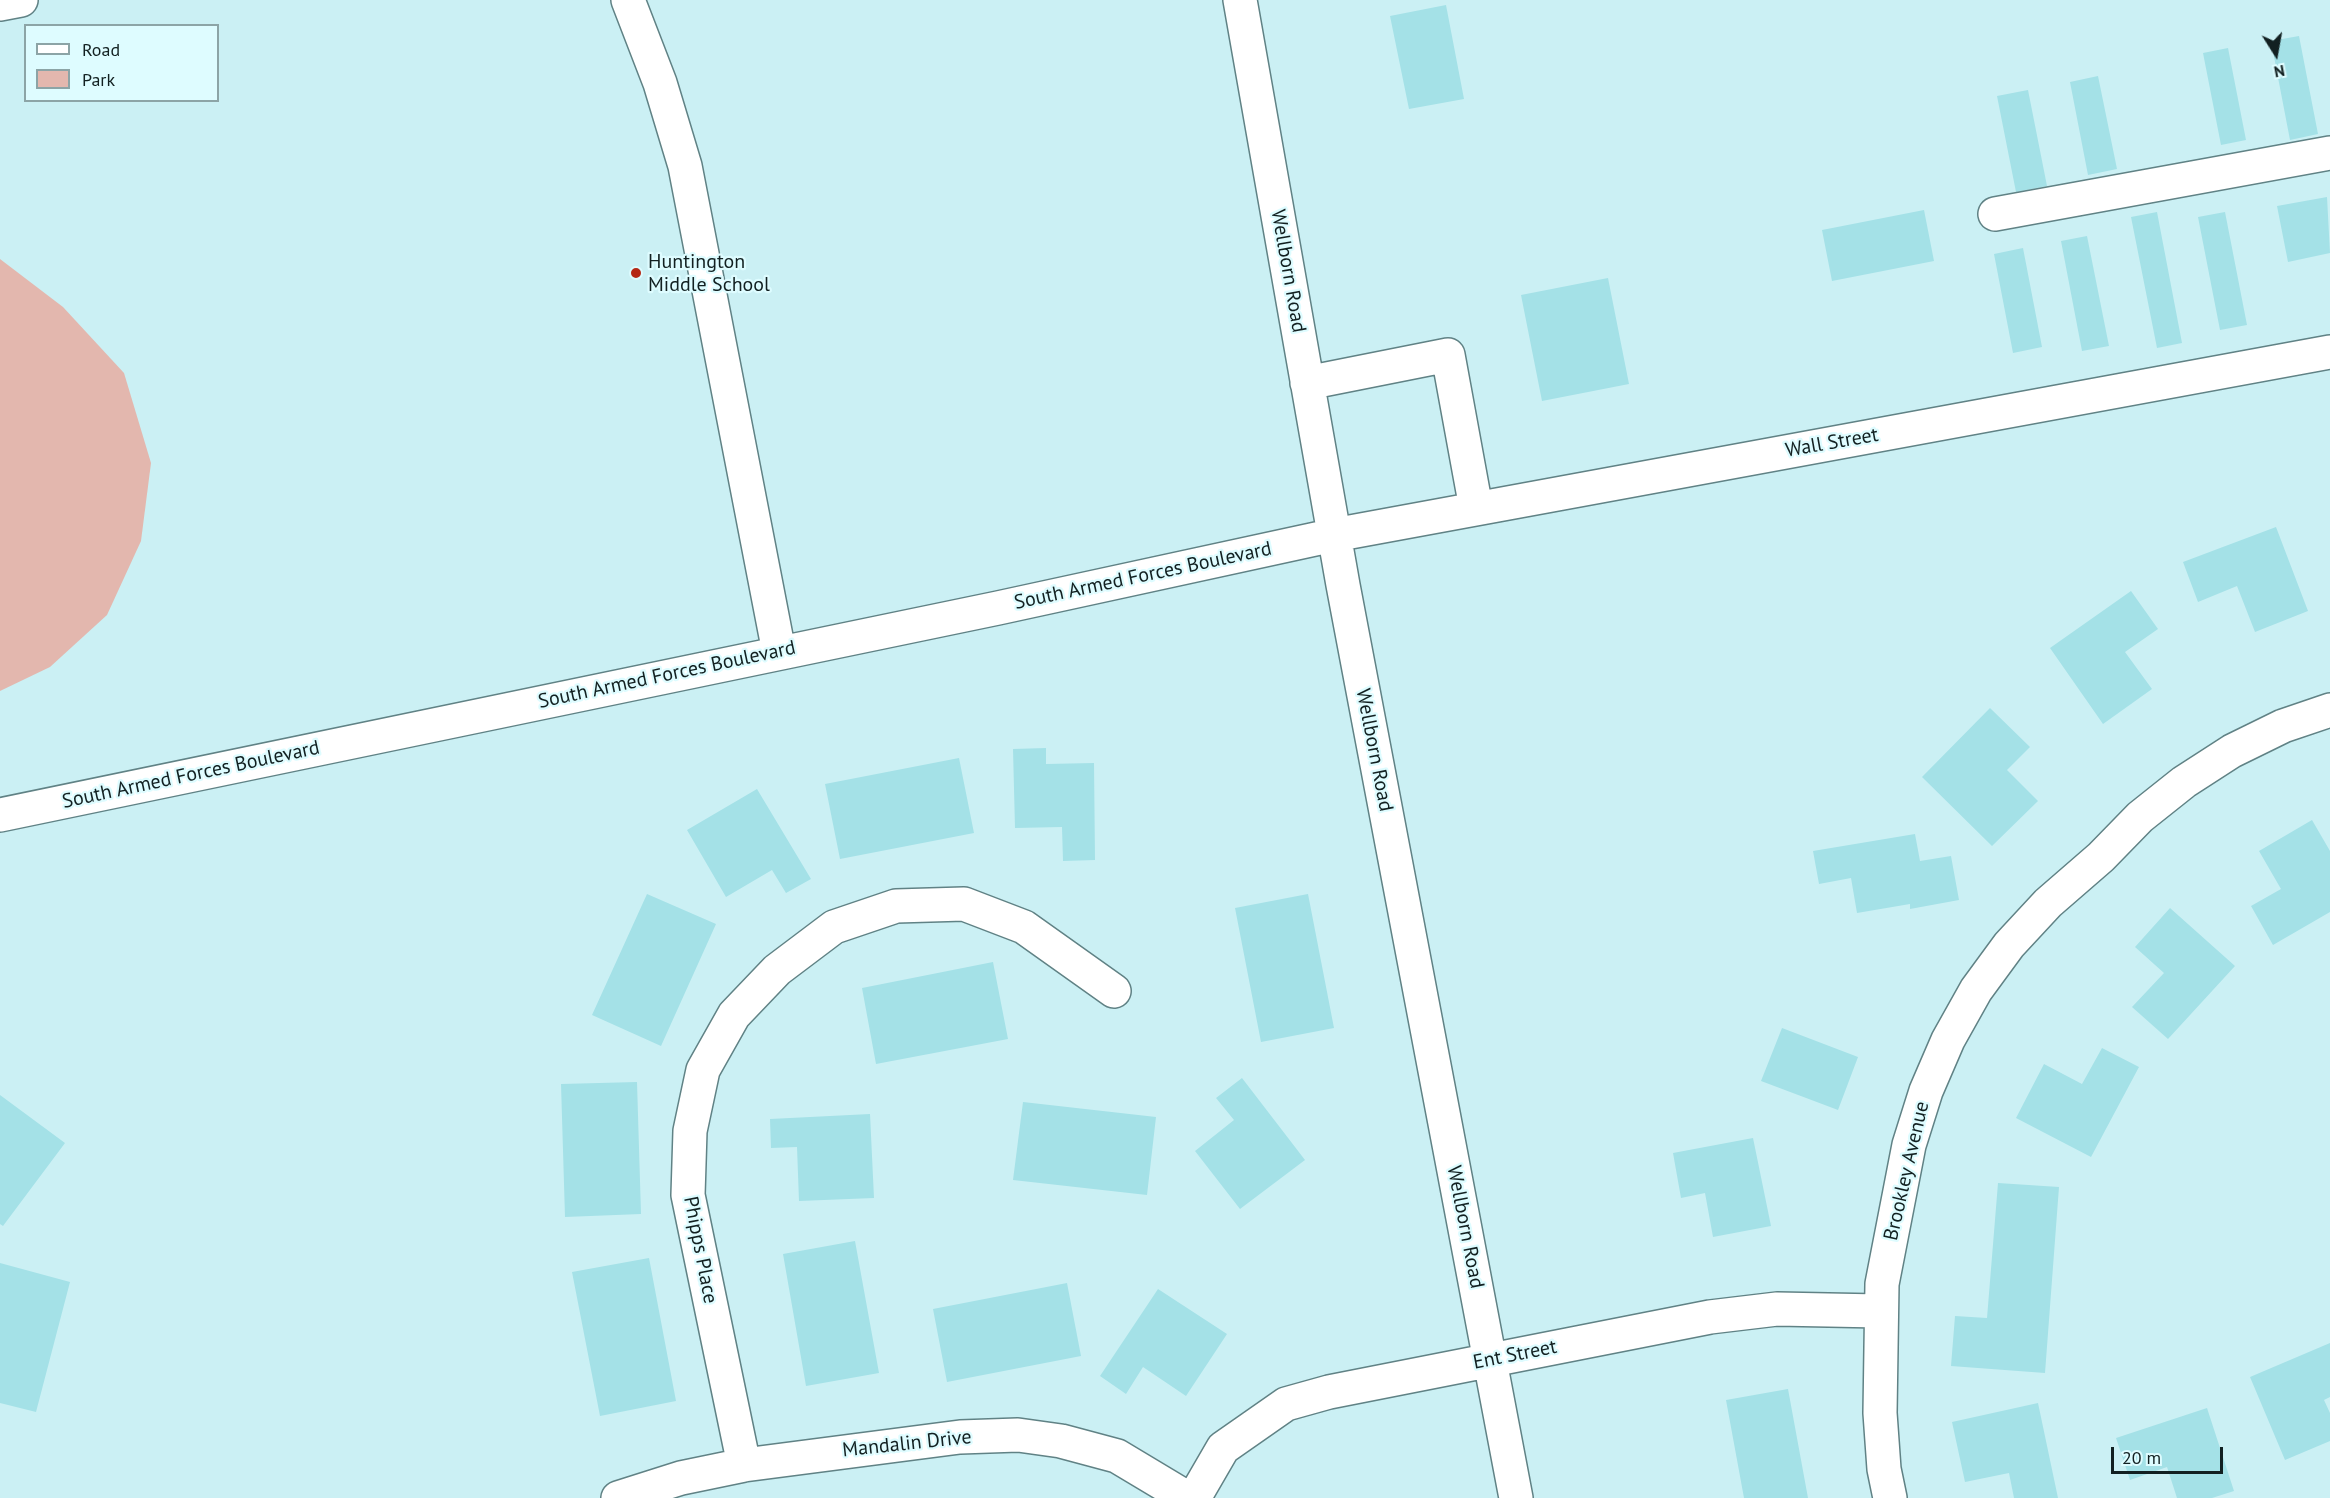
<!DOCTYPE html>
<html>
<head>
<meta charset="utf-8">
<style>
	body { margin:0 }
	#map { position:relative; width:2330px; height:1498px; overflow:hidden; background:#cbf0f4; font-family:"PT Sans",sans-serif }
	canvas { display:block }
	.legend { position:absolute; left:24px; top:24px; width:195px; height:78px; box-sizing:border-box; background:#defcff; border:2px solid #8ca4a6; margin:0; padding:8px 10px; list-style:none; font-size:18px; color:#122021 }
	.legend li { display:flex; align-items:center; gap:12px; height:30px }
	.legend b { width:30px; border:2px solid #8ca4a6 }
	.north { position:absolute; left:2246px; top:24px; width:60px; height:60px; -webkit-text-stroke:4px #defcff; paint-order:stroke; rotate:169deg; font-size:16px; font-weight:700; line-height:24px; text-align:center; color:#122021 }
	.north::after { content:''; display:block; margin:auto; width:21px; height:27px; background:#122021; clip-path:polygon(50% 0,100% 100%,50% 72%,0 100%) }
	.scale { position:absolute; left:2111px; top:1447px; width:112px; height:27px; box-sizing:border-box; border:3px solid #122021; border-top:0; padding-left:8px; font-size:18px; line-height:21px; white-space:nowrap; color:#122021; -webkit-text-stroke:4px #defcff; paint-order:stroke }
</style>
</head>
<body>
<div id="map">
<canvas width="2330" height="1498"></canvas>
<ul class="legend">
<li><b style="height:8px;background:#fff"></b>Road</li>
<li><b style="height:16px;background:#e3b7ae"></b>Park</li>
</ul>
<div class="north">N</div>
<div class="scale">20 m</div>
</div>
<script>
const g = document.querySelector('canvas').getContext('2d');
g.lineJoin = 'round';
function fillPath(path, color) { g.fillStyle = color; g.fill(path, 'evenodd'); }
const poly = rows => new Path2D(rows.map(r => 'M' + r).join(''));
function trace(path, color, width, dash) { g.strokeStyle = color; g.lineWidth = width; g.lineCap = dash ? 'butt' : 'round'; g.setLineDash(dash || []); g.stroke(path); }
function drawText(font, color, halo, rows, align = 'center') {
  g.font = font + ' "PT Sans",sans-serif'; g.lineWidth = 4.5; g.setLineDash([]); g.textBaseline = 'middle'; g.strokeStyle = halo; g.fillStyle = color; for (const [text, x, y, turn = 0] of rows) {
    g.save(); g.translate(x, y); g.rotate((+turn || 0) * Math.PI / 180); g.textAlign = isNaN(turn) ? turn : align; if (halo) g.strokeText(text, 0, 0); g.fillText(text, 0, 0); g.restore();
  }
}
fillPath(poly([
	[0,259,63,307,124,373,151,463,141,541,107,615,50,667,0,691]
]), '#e3b7ae');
fillPath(poly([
	[1446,5,1464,99,1409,109,1390,16],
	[2299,36,2318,134,2290,140,2271,41],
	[2228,48,2246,140,2221,145,2203,53],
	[2098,76,2117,169,2088,175,2070,82],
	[2028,90,2047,186,2016,192,1997,96],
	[2327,197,2330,253,2288,262,2277,206],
	[1924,210,1934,261,1832,281,1822,230],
	[2157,212,2182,343,2157,348,2131,217],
	[2225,212,2247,325,2220,330,2198,217],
	[2087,236,2109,346,2082,351,2061,241],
	[2023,248,2042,347,2013,353,1994,254],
	[1608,278,1629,384,1542,401,1521,295],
	[2276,527,2308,611,2255,632,2237,586,2198,602,2183,562],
	[2131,591,2158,629,2125,652,2152,689,2103,724,2050,648],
	[1990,708,2030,747,2007,770,2038,801,1992,846,1922,777],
	[1046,748,1046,764,1094,763,1095,860,1063,861,1062,827,1015,828,1013,749],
	[959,758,974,833,840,859,825,784],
	[757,789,811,879,786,893,772,870,726,897,687,830],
	[2312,820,2330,851,2330,912,2273,945,2251,906,2281,889,2259,851],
	[1915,834,1920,861,1951,856,1959,900,1910,909,1910,904,1857,913,1851,878,1819,884,1813,851],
	[647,894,716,924,661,1046,592,1015],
	[1308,894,1334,1028,1261,1042,1235,908],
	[2170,908,2235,966,2168,1039,2132,1007,2164,973,2135,947],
	[993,962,1008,1039,876,1064,862,988],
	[1782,1028,1858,1057,1838,1110,1761,1081],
	[2102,1048,2139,1067,2091,1157,2016,1118,2044,1064,2082,1084],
	[1242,1078,1305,1160,1240,1209,1195,1151,1234,1120,1216,1098],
	[637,1082,641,1214,565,1217,561,1084],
	[0,1095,65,1143,3,1226,0,1224],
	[1023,1102,1156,1117,1147,1195,1013,1180],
	[870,1114,874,1198,799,1201,797,1147,771,1148,770,1119],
	[1753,1138,1771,1226,1713,1237,1705,1193,1681,1198,1673,1153],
	[1998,1183,2059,1187,2045,1373,1951,1366,1955,1316,1987,1318],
	[855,1241,879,1373,806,1386,783,1254],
	[649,1258,676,1401,600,1416,572,1272],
	[0,1263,70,1282,36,1412,0,1403],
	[1067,1283,1081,1356,947,1382,933,1309],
	[1158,1289,1227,1334,1186,1396,1143,1367,1126,1394,1100,1376],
	[2330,1343,2330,1397,2324,1400,2330,1413,2330,1441,2285,1460,2250,1377],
	[1788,1389,1808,1498,1744,1498,1726,1400],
	[2038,1403,2058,1498,2014,1498,2009,1473,1965,1482,1952,1422],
	[2207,1408,2234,1491,2212,1498,2177,1498,2167,1467,2130,1480,2116,1438]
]), '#a4e1e7');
const minor = poly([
	[628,0,660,83,685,166,779,652],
	[1240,0,1343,585,1516,1498],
	[0,4,21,0],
	[1995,214,2330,153],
	[1307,383,1448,355,1476,508],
	[0,815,998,608,1334,535,2330,352],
	[744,1465,688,1195,690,1131,703,1070,734,1015,777,970,834,927,896,906,964,904,1024,927,1114,991],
	[618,1498,681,1478,744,1465,960,1437,1018,1435,1061,1441,1117,1456,1187,1498],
	[1194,1498,1223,1448,1286,1404,1329,1392,1710,1317,1777,1309,1880,1311],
	[1890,1498,1884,1469,1880,1413,1882,1284,1909,1145,1926,1091,1948,1040,1976,990,2009,945,2048,903,2101,857,2140,817,2184,782,2232,751,2283,726,2330,710]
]);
trace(minor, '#608285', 36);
trace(minor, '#fff', 33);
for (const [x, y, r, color] of [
	[636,273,6,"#b52815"]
]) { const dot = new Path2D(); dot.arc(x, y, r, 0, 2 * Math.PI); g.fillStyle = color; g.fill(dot); trace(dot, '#defcff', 2); }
drawText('20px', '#122021', '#defcff', [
	["Huntington",648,262],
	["Middle School",648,285]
], 'left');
drawText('20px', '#122021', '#defcff', [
	["Wellborn Road",1288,271,80],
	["Wall Street",1832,443,-10],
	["South Armed Forces Boulevard",1143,576,-12],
	["South Armed Forces Boulevard",667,675,-12],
	["Wellborn Road",1374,750,79],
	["South Armed Forces Boulevard",191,775,-12],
	["Brookley Avenue",1907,1171,-77],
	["Wellborn Road",1465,1227,79],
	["Phipps Place",700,1250,79],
	["Ent Street",1515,1355,-11],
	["Mandalin Drive",907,1444,-6]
]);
</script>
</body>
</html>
